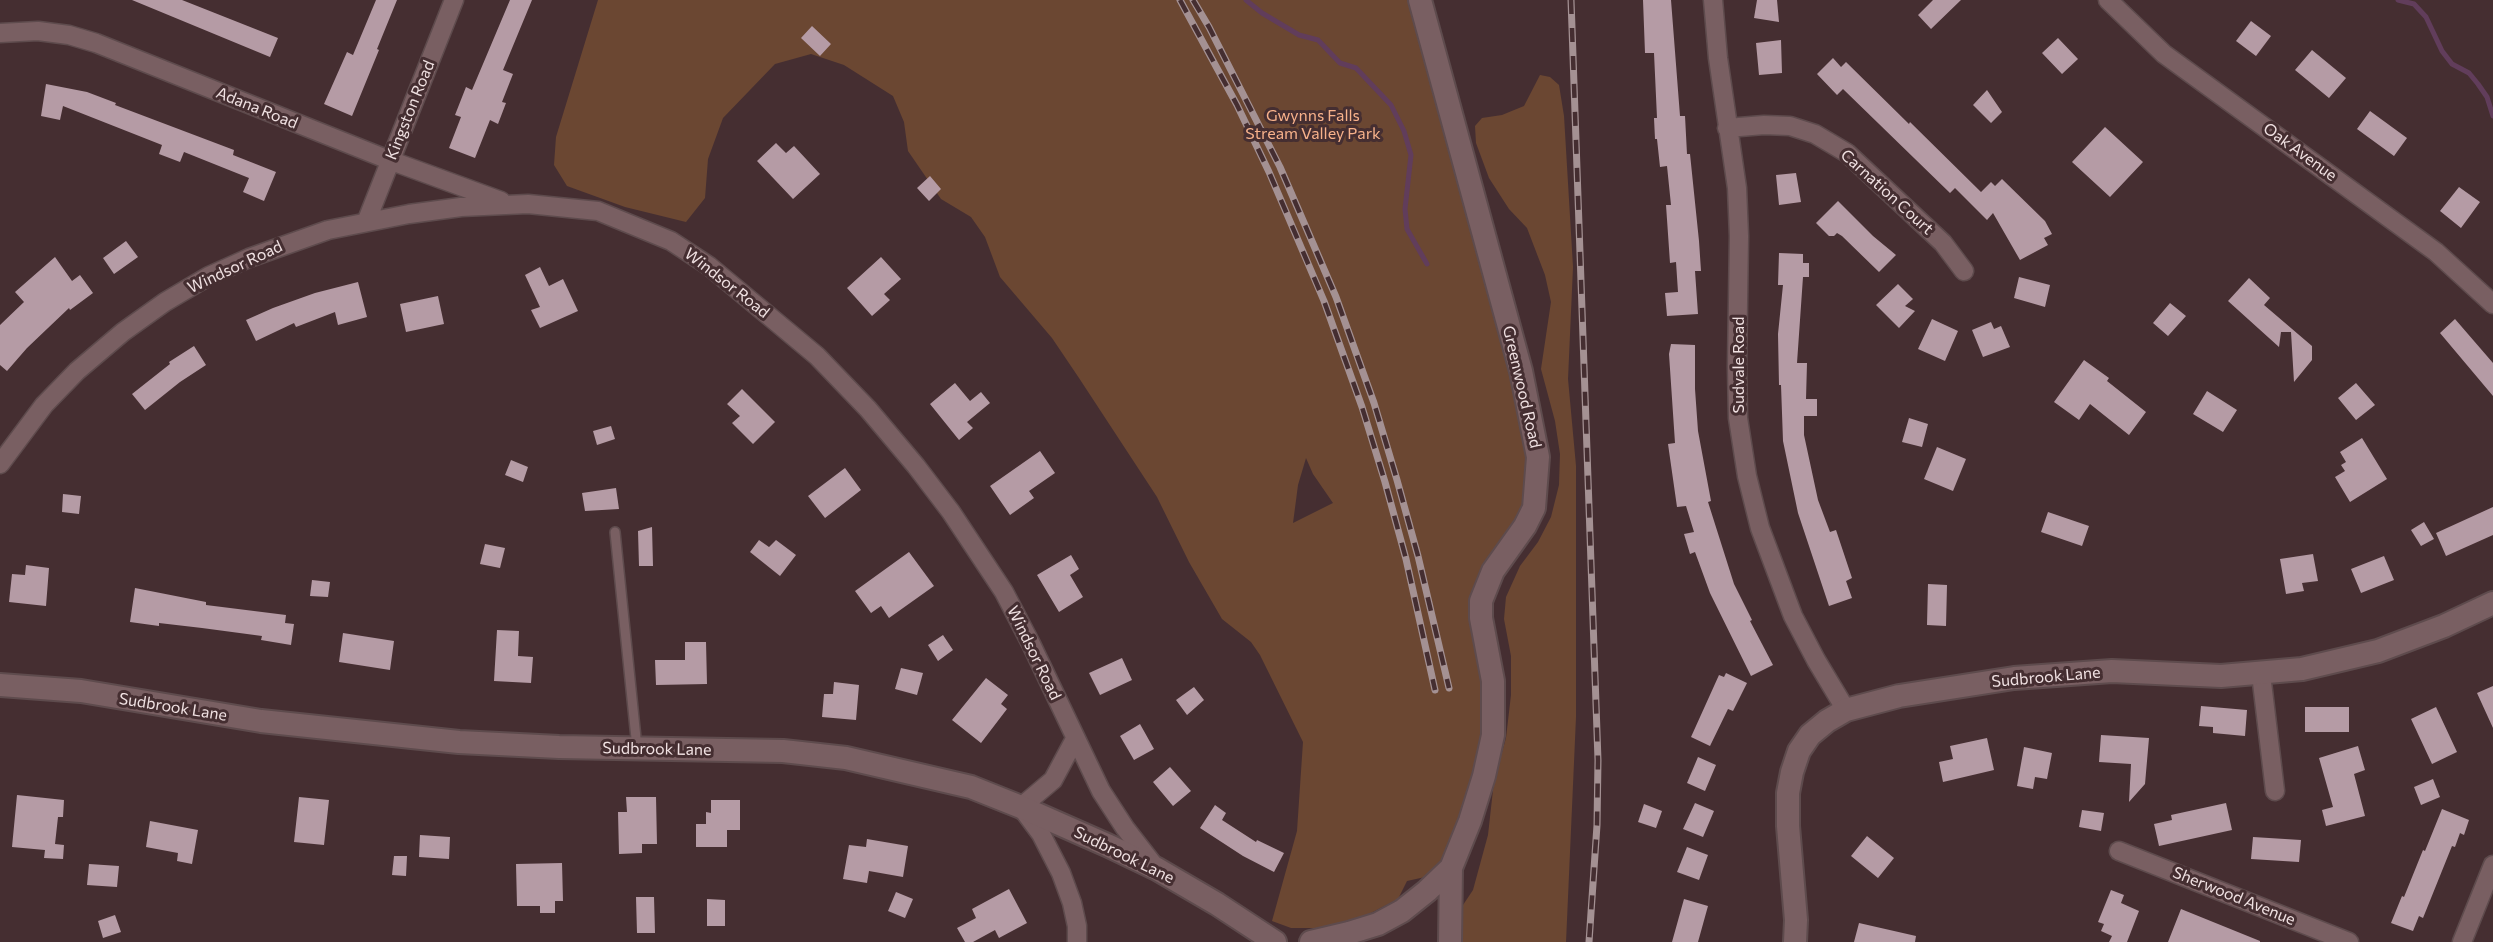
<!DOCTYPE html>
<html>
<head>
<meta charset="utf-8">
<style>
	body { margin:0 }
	canvas { display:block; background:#452e31 }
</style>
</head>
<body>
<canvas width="2493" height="942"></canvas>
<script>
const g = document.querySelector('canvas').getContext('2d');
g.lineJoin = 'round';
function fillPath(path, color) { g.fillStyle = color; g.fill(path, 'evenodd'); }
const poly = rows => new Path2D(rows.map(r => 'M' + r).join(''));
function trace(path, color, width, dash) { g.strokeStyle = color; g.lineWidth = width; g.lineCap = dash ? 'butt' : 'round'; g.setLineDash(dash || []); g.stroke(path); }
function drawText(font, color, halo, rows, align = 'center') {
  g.font = font + ' Commissioner,sans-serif'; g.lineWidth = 6; g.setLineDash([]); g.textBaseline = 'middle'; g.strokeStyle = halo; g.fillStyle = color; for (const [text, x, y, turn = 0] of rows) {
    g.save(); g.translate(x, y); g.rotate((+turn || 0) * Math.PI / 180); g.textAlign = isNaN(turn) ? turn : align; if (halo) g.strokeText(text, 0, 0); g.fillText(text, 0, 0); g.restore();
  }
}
fillPath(poly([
	[598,0,1409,0,1512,373,1529,458,1524,505,1475,582,1470,600,1483,685,1484,732,1476,772,1462,814,1434,875,1407,881,1398,899,1363,917,1327,928,1291,928,1272,921,1297,831,1303,742,1260,655,1251,642,1222,619,1189,562,1157,497,1079,378,1052,338,1000,277,985,237,971,217,941,199,908,151,904,122,893,96,844,65,811,54,775,64,723,118,708,159,705,198,686,222,625,207,567,186,554,165,556,137],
	[1306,458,1313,474,1333,503,1293,523,1298,485],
	[1540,75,1550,77,1559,85,1564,116,1573,267,1568,379,1576,466,1576,717,1566,942,1459,942,1459,911,1473,890,1488,835,1494,781,1506,738,1511,695,1511,656,1504,619,1506,597,1520,566,1538,542,1551,517,1559,485,1560,454,1555,421,1541,369,1551,302,1545,275,1527,228,1509,209,1489,178,1476,143,1475,126,1482,118,1502,115,1524,106]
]), '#6b4732');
trace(poly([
	[1246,0,1262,13,1299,35,1318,40,1340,63,1356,68,1391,105,1404,131,1411,155,1405,209,1407,229,1427,264],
	[2398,0,2414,4,2426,17,2442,51,2452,64,2469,73,2478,84,2487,97,2493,116]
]), '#613d5b', 5);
fillPath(poly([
	[132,0,182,0,278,38,270,57],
	[376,0,397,0,377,49,379,50,352,116,324,104,347,52,353,55],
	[510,0,532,0,503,70,513,74,502,102,506,103,498,124,490,120,475,158,449,148,461,117,455,115,466,87,472,90],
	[1643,0,1671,0,1680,116,1685,116,1687,154,1690,154,1699,241,1701,271,1695,271,1698,314,1667,316,1665,293,1678,292,1676,262,1670,263,1666,205,1671,205,1667,166,1660,167,1657,139,1655,139,1654,118,1657,118,1654,53,1645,53],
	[1757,0,1777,0,1779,22,1754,18],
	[1933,0,1961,0,1931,29,1918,15],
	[2251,21,2271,36,2256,56,2236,41],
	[812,26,831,44,820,56,801,38],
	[2058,38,2078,59,2062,74,2042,53],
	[1781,40,1782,73,1759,75,1756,43],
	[2312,50,2346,78,2329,98,2295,70],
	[1833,58,1841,67,1846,62,1909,124,1910,122,1981,192,1991,182,1995,186,2002,179,2045,221,2052,234,2044,238,2048,245,2020,260,1993,213,1987,220,1955,188,1950,193,1843,89,1837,95,1817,74],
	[46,84,87,92,116,103,115,105,234,150,233,155,276,172,264,201,243,192,249,178,184,152,180,162,159,154,162,145,63,106,60,120,41,116],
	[1987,90,2002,112,1991,123,1973,105],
	[2370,111,2407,138,2394,156,2357,129],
	[2105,127,2143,162,2110,197,2072,162],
	[776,143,786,153,794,146,820,174,793,199,757,161],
	[1796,173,1801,202,1779,205,1776,175],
	[930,176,941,189,929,201,917,188],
	[2459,187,2480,202,2461,228,2440,211],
	[1838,201,1873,236,1896,255,1879,272,1842,236,1837,233,1834,236,1829,236,1816,223],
	[126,241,138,257,114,274,103,258],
	[1779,253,1803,254,1803,263,1809,263,1809,277,1803,277,1797,363,1807,363,1806,399,1817,399,1817,416,1804,416,1804,435,1818,500,1830,532,1836,530,1852,578,1846,581,1852,598,1829,606,1798,513,1783,441,1781,385,1779,385,1778,334,1783,285,1778,285],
	[55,257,72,281,80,275,93,293,70,310,69,308,27,348,7,371,0,365,0,325,24,302,15,292],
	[881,257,901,279,884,294,890,300,872,316,847,288],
	[540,267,549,286,563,279,578,311,540,328,531,310,540,307,525,275],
	[2019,277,2050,285,2045,307,2014,298],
	[2249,278,2270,298,2264,305,2312,346,2312,360,2294,382,2291,332,2281,332,2279,347,2228,301],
	[358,282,367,317,338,325,335,312,296,327,294,323,256,341,246,320,273,308,315,293],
	[1898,284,1913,299,1905,306,1915,311,1899,328,1876,305],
	[438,296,444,324,406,332,400,304],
	[2170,303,2186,316,2168,336,2153,323],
	[1932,319,1958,331,1945,361,1918,349],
	[2455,319,2493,363,2493,396,2440,333],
	[1991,322,1994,329,2001,326,2010,347,1983,357,1972,330],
	[1671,344,1695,345,1695,389,1698,431,1711,501,1708,502,1734,584,1752,620,1750,621,1773,665,1751,676,1710,593,1695,552,1690,554,1684,534,1694,532,1686,506,1677,507,1668,444,1675,443,1669,354],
	[194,346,206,365,180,382,145,410,132,394,170,364,169,362],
	[2084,360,2109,378,2107,381,2146,412,2129,435,2090,404,2079,420,2054,402],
	[955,383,970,401,981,392,990,403,967,422,973,428,959,440,930,404],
	[2356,383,2375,405,2356,420,2338,398],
	[742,389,775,422,753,444,732,423,740,416,727,404],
	[2207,391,2237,410,2223,432,2193,414],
	[1909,418,1928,424,1922,447,1902,442],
	[611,426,615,439,597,445,593,431],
	[2362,438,2387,479,2350,502,2335,477,2345,471,2341,465,2346,462,2340,452],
	[1937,447,1966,459,1953,491,1924,479],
	[1040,451,1055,473,1029,491,1034,498,1010,515,990,486],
	[511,460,528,467,523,482,505,475],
	[845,468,861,490,825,518,808,496],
	[616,488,619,509,585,511,582,493],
	[63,494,81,496,79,514,62,512],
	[2493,507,2493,535,2446,556,2436,533],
	[2048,512,2089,526,2082,546,2041,532],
	[2424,522,2434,539,2421,546,2411,530],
	[652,527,653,566,639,566,638,531],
	[759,540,769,547,776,540,796,555,780,576,750,552],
	[485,544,505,548,500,568,480,564],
	[909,552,934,586,889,618,881,606,871,613,855,591],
	[2313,554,2318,581,2302,583,2304,591,2286,594,2280,559],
	[1071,555,1079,569,1070,575,1083,597,1059,612,1037,575],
	[2384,556,2394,580,2361,593,2351,569],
	[26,565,49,568,46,606,9,602,12,574,25,575],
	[312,580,330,582,328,597,310,596],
	[1928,584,1947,585,1946,626,1927,625],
	[135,588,206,602,206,605,286,615,285,623,294,624,291,645,261,640,262,636,202,628,159,623,159,626,130,622],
	[497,630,519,631,518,656,533,657,531,683,494,681],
	[343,633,394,641,390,670,339,662],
	[943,635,953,650,938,661,928,645],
	[685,642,706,642,707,684,656,685,655,660,685,660],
	[1122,658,1132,680,1100,695,1089,673],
	[901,668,923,673,917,695,895,689],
	[1726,673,1747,683,1733,711,1728,709,1710,746,1691,737,1719,675,1724,677],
	[986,678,1008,695,1001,704,1007,709,981,743,952,720],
	[834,682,859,685,856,720,822,717,824,694,833,694],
	[2493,686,2493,728,2477,693],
	[1194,687,1204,700,1187,715,1176,700],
	[2201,706,2247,710,2245,736,2213,733,2213,727,2199,726],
	[2305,707,2349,707,2349,732,2305,732],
	[2436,707,2457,752,2432,764,2411,719],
	[1140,724,1154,749,1134,760,1120,736],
	[2101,735,2149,738,2145,784,2129,802,2131,764,2099,762],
	[1987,738,1994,770,1943,782,1939,762,1953,759,1950,746],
	[2358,746,2365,770,2354,774,2365,816,2326,826,2322,810,2333,807,2319,758],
	[2024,747,2052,753,2047,779,2035,777,2033,789,2017,786],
	[1698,757,1716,765,1705,791,1687,783],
	[1170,767,1191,791,1173,806,1153,782],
	[2433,779,2440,797,2421,805,2414,787],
	[17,795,64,800,63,817,58,817,55,844,64,845,63,859,44,858,45,850,12,847],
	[299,797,329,800,324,845,294,842],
	[626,797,656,797,657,844,642,844,642,853,619,854,618,812,627,812],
	[711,800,740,800,740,830,727,830,727,847,696,847,696,824,706,824,706,812,711,813],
	[1695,803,1714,811,1703,837,1683,829],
	[2226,803,2232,830,2159,846,2154,824,2172,820,2171,815],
	[1644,804,1662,811,1656,828,1638,822],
	[1215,805,1226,813,1222,820,1256,842,1257,840,1284,853,1274,872,1243,856,1200,828],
	[2442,809,2469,820,2464,835,2460,833,2455,847,2452,846,2423,918,2419,916,2413,931,2391,923,2402,896,2404,897,2423,850,2425,851],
	[2082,810,2104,813,2101,831,2079,827],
	[150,821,198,830,192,864,177,861,178,853,146,847],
	[420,835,450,837,449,859,419,857],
	[1867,836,1894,858,1878,878,1851,856],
	[2253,837,2301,840,2299,862,2251,859],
	[867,839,908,846,903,877,869,871,867,883,843,879,849,845,866,847],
	[1687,847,1708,855,1699,880,1677,872],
	[394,856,407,856,406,876,392,875],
	[562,863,563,901,555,901,555,913,540,913,540,906,517,906,516,864],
	[89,864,119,866,117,887,87,885],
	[1009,889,1027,923,999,938,995,930,973,942,965,942,957,928,976,918,972,909],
	[2111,890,2124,895,2121,903,2139,911,2127,942,2109,942,2112,936,2101,931,2104,924,2098,922],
	[896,892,913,899,905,918,888,911],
	[636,897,654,897,655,933,637,933],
	[707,899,725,900,725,926,707,926],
	[1684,899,1708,906,1698,942,1672,942],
	[2181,909,2260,941,2260,942,2168,942],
	[115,915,121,932,103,938,98,921],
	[1859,923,1916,936,1915,942,1854,942]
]), '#b59ba5');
const service = poly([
	[615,532,637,748]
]);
const minor = poly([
	[1713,0,1718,58,1737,188,1739,236,1737,367,1738,418,1747,476,1760,528,1793,616,1816,660,1846,710],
	[2108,0,2164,54,2436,252,2493,304],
	[0,33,38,31,69,35,96,43,389,160,501,201],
	[1727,128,1764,125,1790,126,1815,134,1847,153,1943,243,1964,271],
	[367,220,454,0],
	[0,464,44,405,77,371,123,332,165,302,209,276,249,258,328,230,409,214,461,207,528,204,598,211,671,241,709,266,817,356,868,409,916,466,951,512,1004,592,1031,644,1101,791,1125,828,1156,868],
	[2261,674,2275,791],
	[1075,739,1053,780,1021,807,1041,834,1061,873,1072,903,1077,926,1077,942],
	[2119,851,2349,942],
	[2462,942,2493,865]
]);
const tertiary = poly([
	[1420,0,1521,371,1538,457,1534,508,1525,526,1493,571,1481,601,1481,618,1493,681,1493,735,1484,776,1470,821,1451,868,1450,942],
	[0,685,81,691,261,721,459,742,559,747,783,751,846,758,971,787,1021,807,1107,845,1157,869,1217,904,1275,942],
	[1311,942,1349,933,1378,924,1402,911,1427,891,1451,868],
	[1795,942,1796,920,1788,826,1788,793,1792,772,1799,751,1810,735,1827,721,1846,710,1899,696,2014,678,2112,671,2221,676,2302,669,2378,651,2444,626,2493,603]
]);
trace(service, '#5e4b4d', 12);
trace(minor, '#5e4b4d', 21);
trace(tertiary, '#5e4b4d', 26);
trace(service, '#795f62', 9);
trace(minor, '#795f62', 18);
trace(tertiary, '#795f62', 22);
const rail = poly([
	[1180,0,1237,105,1269,172,1324,301,1362,407,1385,482,1406,559,1435,690],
	[1193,0,1209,27,1280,167,1336,297,1374,403,1397,480,1418,556,1449,688],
	[1571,0,1598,760,1597,825,1589,942]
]);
trace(rail, '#a49193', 7);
trace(rail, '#452e31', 4.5, [14]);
drawText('16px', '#f0e1e2', '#452e31', [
	["Adana Road",257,108,22],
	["Kingston Road",410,110,-68],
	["Oak Avenue",2300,152,36],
	["Carnation Court",1887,192,42],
	["Windsor Road",235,267,-25],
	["Windsor Road",727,283,38],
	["Sudvale Road",1739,365,-90],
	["Greenwood Road",1522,387,77],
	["Windsor Road",1034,653,64],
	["Sudbrook Lane",2046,677,-5],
	["Sudbrook Lane",173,707,9],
	["Sudbrook Lane",657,749,1],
	["Sudbrook Lane",1124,855,26],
	["Sherwood Avenue",2234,896,22]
]);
drawText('16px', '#f8b28b', '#452e31', [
	["Gwynns Falls",1313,116],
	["Stream Valley Park",1313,134]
]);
</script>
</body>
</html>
